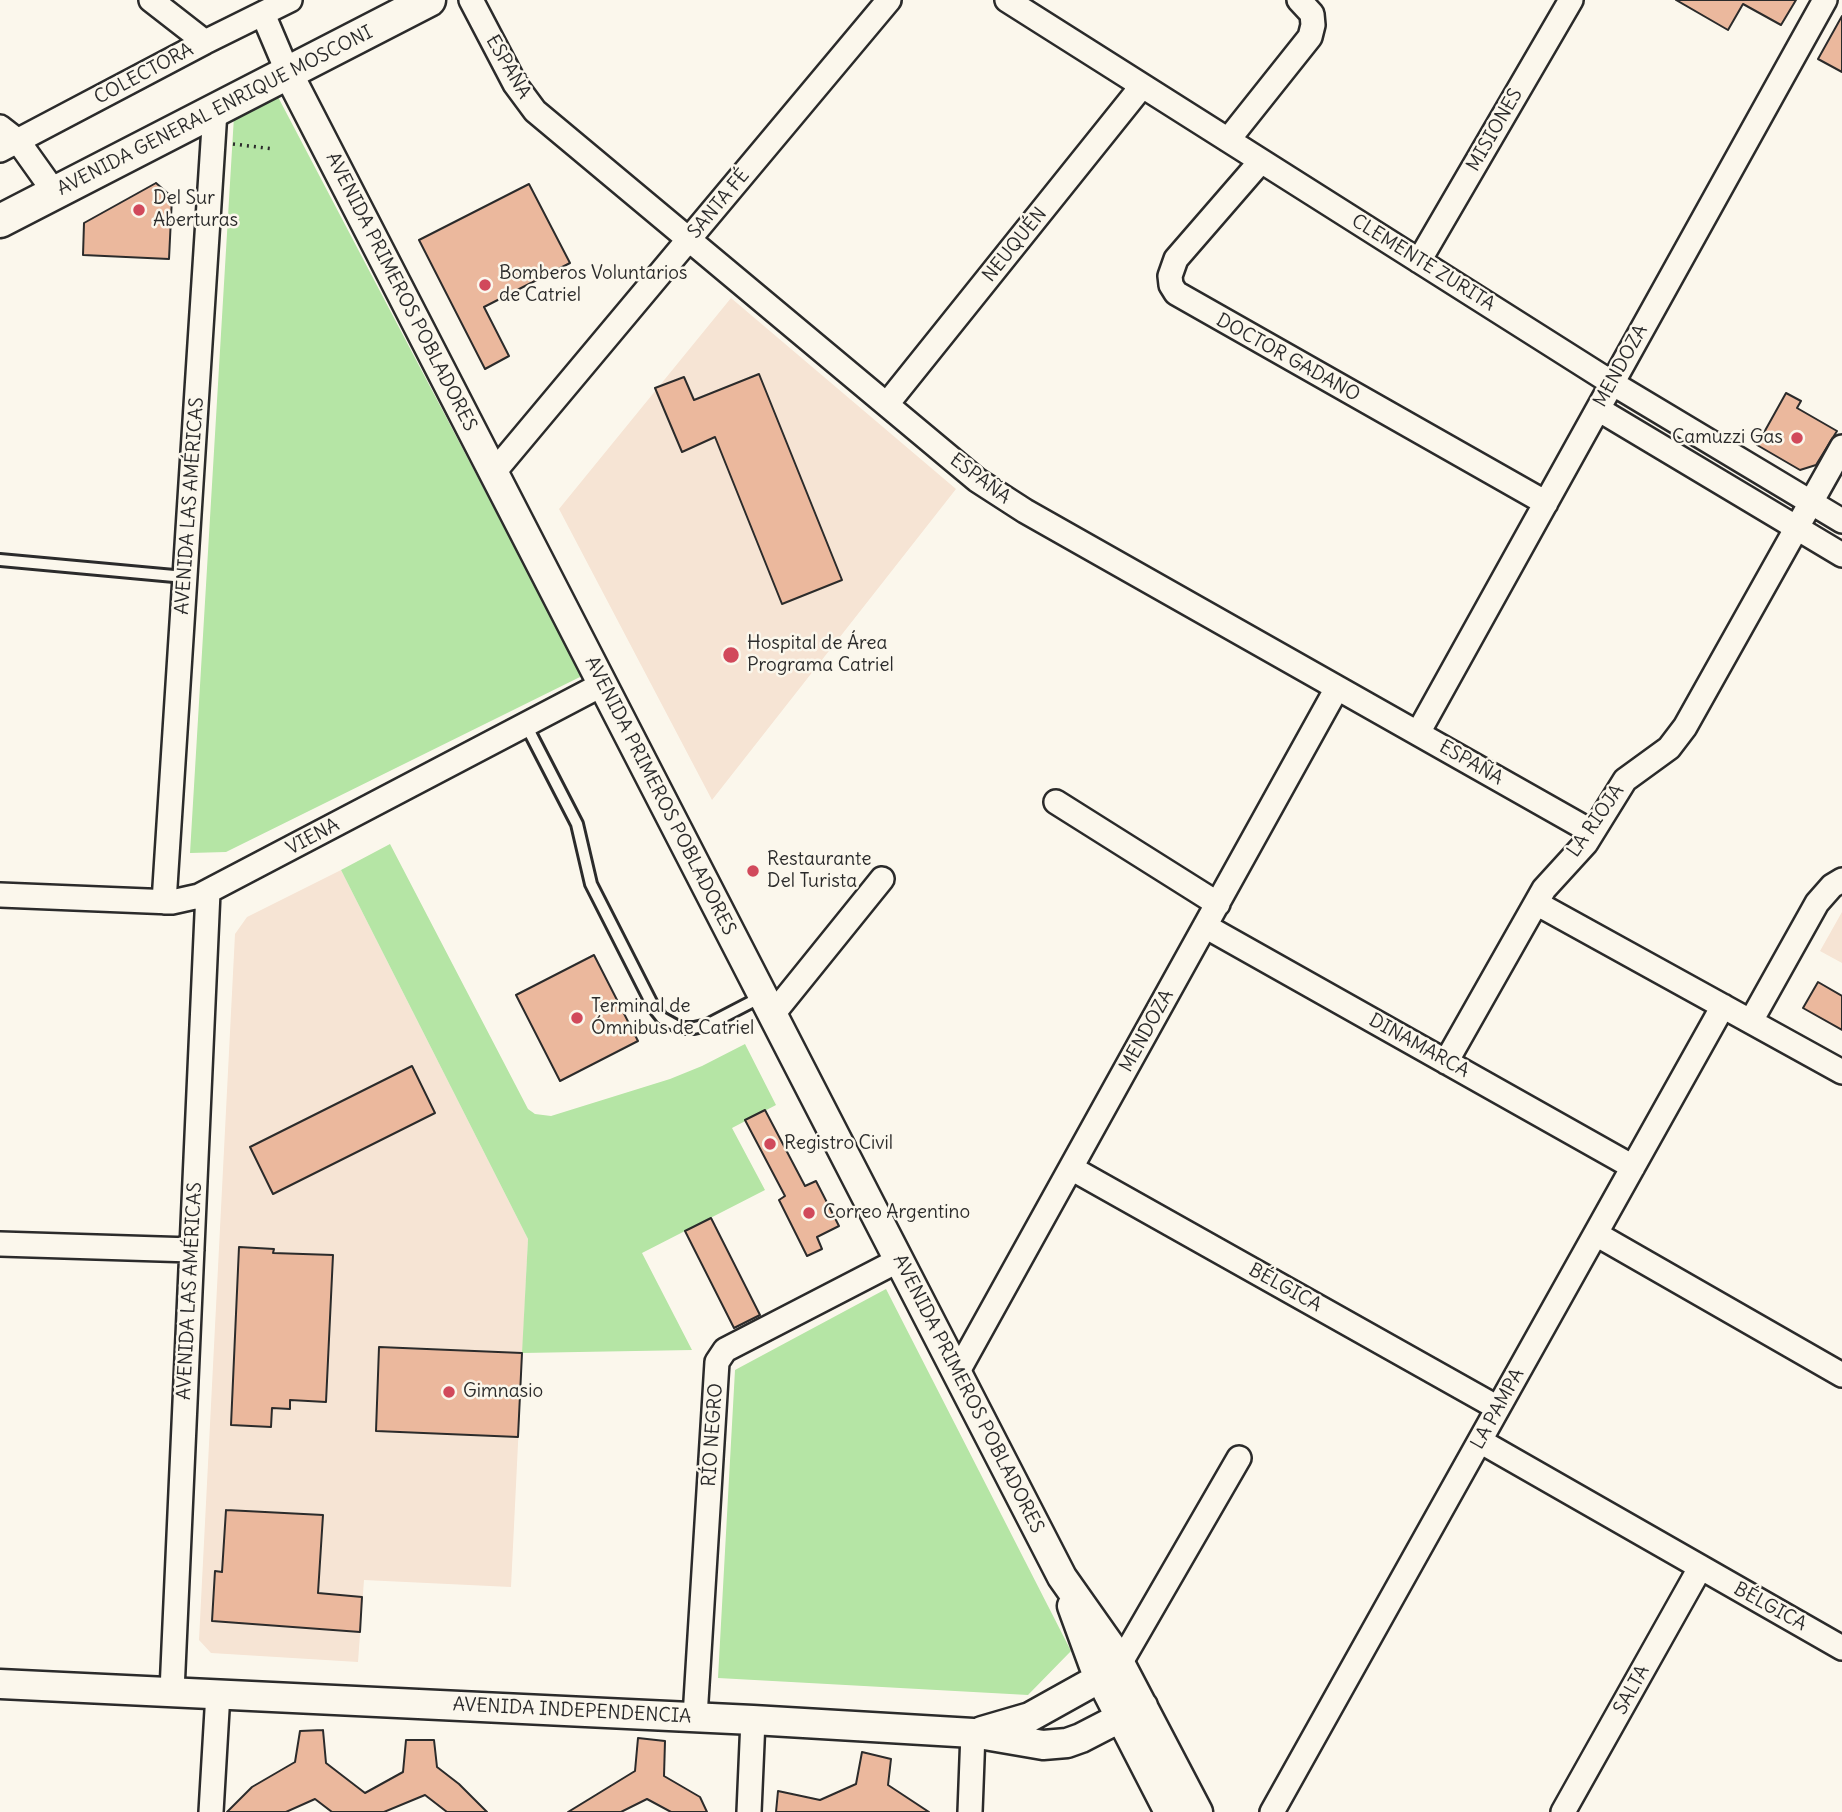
<!DOCTYPE html>
<html>
<head>
<meta charset="utf-8">
<style>
	body { margin:0 }
	canvas { display:block; background:#fbf7ec }
</style>
</head>
<body>
<canvas width="1842" height="1812"></canvas>
<script>
const g = document.querySelector('canvas').getContext('2d');
g.lineJoin = 'round';
function fillPath(path, color) { g.fillStyle = color; g.fill(path, 'evenodd'); }
const poly = rows => new Path2D(rows.map(r => 'M' + r).join(''));
function trace(path, color, width, dash) { g.strokeStyle = color; g.lineWidth = width; g.lineCap = dash ? 'butt' : 'round'; g.setLineDash(dash || []); g.stroke(path); }
function drawText(font, color, halo, rows, align = 'center') {
  g.font = font + ' Delius,sans-serif'; g.lineWidth = 5; g.setLineDash([]); g.textBaseline = 'middle'; g.strokeStyle = halo; g.fillStyle = color; for (const [text, x, y, turn = 0] of rows) {
    g.save(); g.translate(x, y); g.rotate((+turn || 0) * Math.PI / 180); g.textAlign = isNaN(turn) ? turn : align; if (halo) g.strokeText(text, 0, 0); g.fillText(text, 0, 0); g.restore();
  }
}
fillPath(poly([
	[731,298,956,489,712,800,559,509],
	[341,870,528,1239,511,1587,364,1580,358,1662,211,1653,199,1640,235,934,247,917],
	[1842,912,1842,963,1820,951]
]), '#f6e4d4');
fillPath(poly([
	[277,95,582,676,226,852,190,853,234,116],
	[390,844,528,1109,535,1114,551,1116,670,1079,702,1066,745,1044,776,1105,732,1128,765,1190,642,1253,692,1350,522,1353,528,1239,341,870],
	[886,1289,1071,1651,1028,1695,718,1678,735,1370]
]), '#b5e5a5');
const building = poly([
	[1676,0,1796,0,1781,25,1743,4,1728,30,1676,0],
	[1842,16,1842,72,1818,59,1842,16],
	[156,183,172,197,169,259,83,255,84,223,156,183],
	[529,184,570,263,484,307,509,356,485,369,419,240,529,184],
	[759,374,842,580,782,604,715,437,682,452,655,388,684,377,694,400,759,374],
	[1786,393,1801,401,1797,408,1837,431,1816,465,1800,470,1757,445,1786,393],
	[594,955,638,1041,560,1081,516,995,594,955],
	[1818,982,1842,996,1842,1030,1803,1008,1818,982],
	[412,1066,435,1113,273,1194,250,1147,412,1066],
	[765,1110,805,1186,816,1181,839,1226,817,1237,822,1249,807,1256,779,1200,785,1196,745,1120,765,1110],
	[711,1218,760,1315,734,1328,685,1231,711,1218],
	[239,1247,274,1249,273,1253,333,1255,326,1402,290,1400,290,1409,272,1408,271,1427,231,1425,239,1247],
	[379,1347,522,1353,518,1437,376,1431,379,1347],
	[226,1510,323,1515,318,1593,362,1597,360,1632,212,1621,215,1571,222,1572,226,1510],
	[323,1730,326,1763,365,1793,403,1772,406,1740,434,1740,437,1767,459,1784,487,1812,447,1812,425,1795,384,1812,332,1812,315,1799,286,1812,227,1812,252,1787,295,1762,300,1731,323,1730],
	[638,1738,665,1741,664,1776,700,1797,707,1812,671,1812,647,1799,621,1812,568,1812,635,1771,638,1738],
	[862,1752,891,1759,888,1785,929,1812,776,1812,778,1791,820,1800,856,1784,862,1752]
]);
fillPath(building, '#ebb89d');
trace(building, '#2b2b2b', 2);
const service = poly([
	[0,560,185,577],
	[526,725,577,824,591,884,654,1008,662,1018,680,1028,694,1028,707,1025,761,997]
]);
const minor = poly([
	[151,0,205,42],
	[471,0,515,84,535,111,977,480,1025,511,1592,832],
	[1007,0,1612,383,1842,521],
	[263,14,288,73],
	[0,127,18,141,55,193],
	[1228,140,1310,37,1313,25,1312,14,1299,0],
	[0,150,205,42,290,0],
	[1261,161,1176,259,1170,276,1171,285,1176,293,1546,503],
	[1419,261,1571,0],
	[887,404,1142,86],
	[1598,409,1842,555],
	[494,472,889,0],
	[1418,733,1825,0],
	[1056,802,1218,904],
	[0,895,172,902,199,896,603,684],
	[164,902,215,111],
	[1536,903,1842,1072],
	[1205,926,1633,1167],
	[773,1014,882,879],
	[1751,1021,1817,903,1832,886,1842,880],
	[1446,1062,1544,889,1586,843,1625,780,1669,748,1685,727,1842,447],
	[1071,1168,1498,1408],
	[1596,1234,1842,1375],
	[0,1244,192,1250],
	[957,1373,1337,688],
	[1480,1441,1842,1648],
	[1109,1673,1121,1662,1239,1458],
	[172,1691,208,892],
	[695,1717,717,1362,725,1350,899,1260],
	[211,1812,218,1693],
	[749,1812,753,1720],
	[970,1812,973,1733],
	[1272,1812,1723,1006],
	[1563,1812,1700,1568]
]);
const tertiary = poly([
	[288,73,1062,1577,1112,1648,1198,1812],
	[1072,1606,1094,1666,1169,1812],
	[0,1684,753,1720,973,1733,1043,1745,1067,1743,1081,1738,1143,1706],
	[982,1731,1030,1717,1100,1678,1118,1675]
]);
const secondary = poly([
	[0,221,429,0]
]);
trace(service, '#2b2b2b', 16);
trace(minor, '#2b2b2b', 28);
trace(tertiary, '#2b2b2b', 33);
trace(secondary, '#2b2b2b', 37);
trace(poly([
	[233,144,274,149]
]), '#2b2b2b', 3.5, [2, 5]);
trace(service, '#fbf7ec', 10);
trace(minor, '#fbf7ec', 23);
trace(tertiary, '#fbf7ec', 28);
trace(secondary, '#fbf7ec', 32);
for (const [x, y, r, color] of [
	[139,210,7,"#d1495b"],
	[485,285,7,"#d1495b"],
	[1797,438,7,"#d1495b"],
	[731,655,9,"#d1495b"],
	[753,871,7,"#d1495b"],
	[577,1018,7,"#d1495b"],
	[770,1144,7,"#d1495b"],
	[809,1213,7,"#d1495b"],
	[449,1392,7,"#d1495b"]
]) { const dot = new Path2D(); dot.arc(x, y, r, 0, 2 * Math.PI); g.fillStyle = color; g.fill(dot); trace(dot, '#fbf7ec', 2.5); }
drawText('19px', '#2b2b2b', '#fbf7ec', [
	["ESPAÑA",508,67,60],
	["COLECTORA",144,74,-28],
	["AVENIDA GENERAL ENRIQUE MOSCONI",215,111,-27],
	["MISIONES",1495,130,-60],
	["SANTA FÉ",719,204,-50],
	["NEUQUÉN",1015,245,-51],
	["CLEMENTE ZURITA",1423,263,32],
	["AVENIDA PRIMEROS POBLADORES",401,292,63],
	["DOCTOR GADANO",1288,358,29],
	["MENDOZA",1621,366,-61],
	["ESPAÑA",980,479,37],
	["AVENIDA LAS AMÉRICAS",190,506,-86],
	["ESPAÑA",1471,763,30],
	["AVENIDA PRIMEROS POBLADORES",660,796,63],
	["LA RIOJA",1596,821,-55],
	["VIENA",313,837,-28],
	["MENDOZA",1147,1031,-61],
	["DINAMARCA",1419,1046,29],
	["BÉLGICA",1285,1288,29],
	["AVENIDA LAS AMÉRICAS",190,1291,-87],
	["AVENIDA PRIMEROS POBLADORES",968,1394,63],
	["LA PAMPA",1498,1409,-61],
	["RÍO NEGRO",713,1435,-86],
	["BÉLGICA",1770,1607,29],
	["SALTA",1632,1690,-61],
	["AVENIDA INDEPENDENCIA",572,1711,3]
]);
drawText('19px', '#2b2b2b', '#fbf7ec', [
	["Del Sur",153,199],
	["Aberturas",153,221],
	["Bomberos Voluntarios",499,274],
	["de Catriel",499,296],
	["Camuzzi Gas",1783,438,"right"],
	["Hospital de Área",747,644],
	["Programa Catriel",747,666],
	["Restaurante",767,860],
	["Del Turista",767,882],
	["Terminal de",591,1007],
	["Ómnibus de Catriel",591,1029],
	["Registro Civil",784,1144],
	["Correo Argentino",823,1213],
	["Gimnasio",463,1392]
], 'left');
</script>
</body>
</html>
